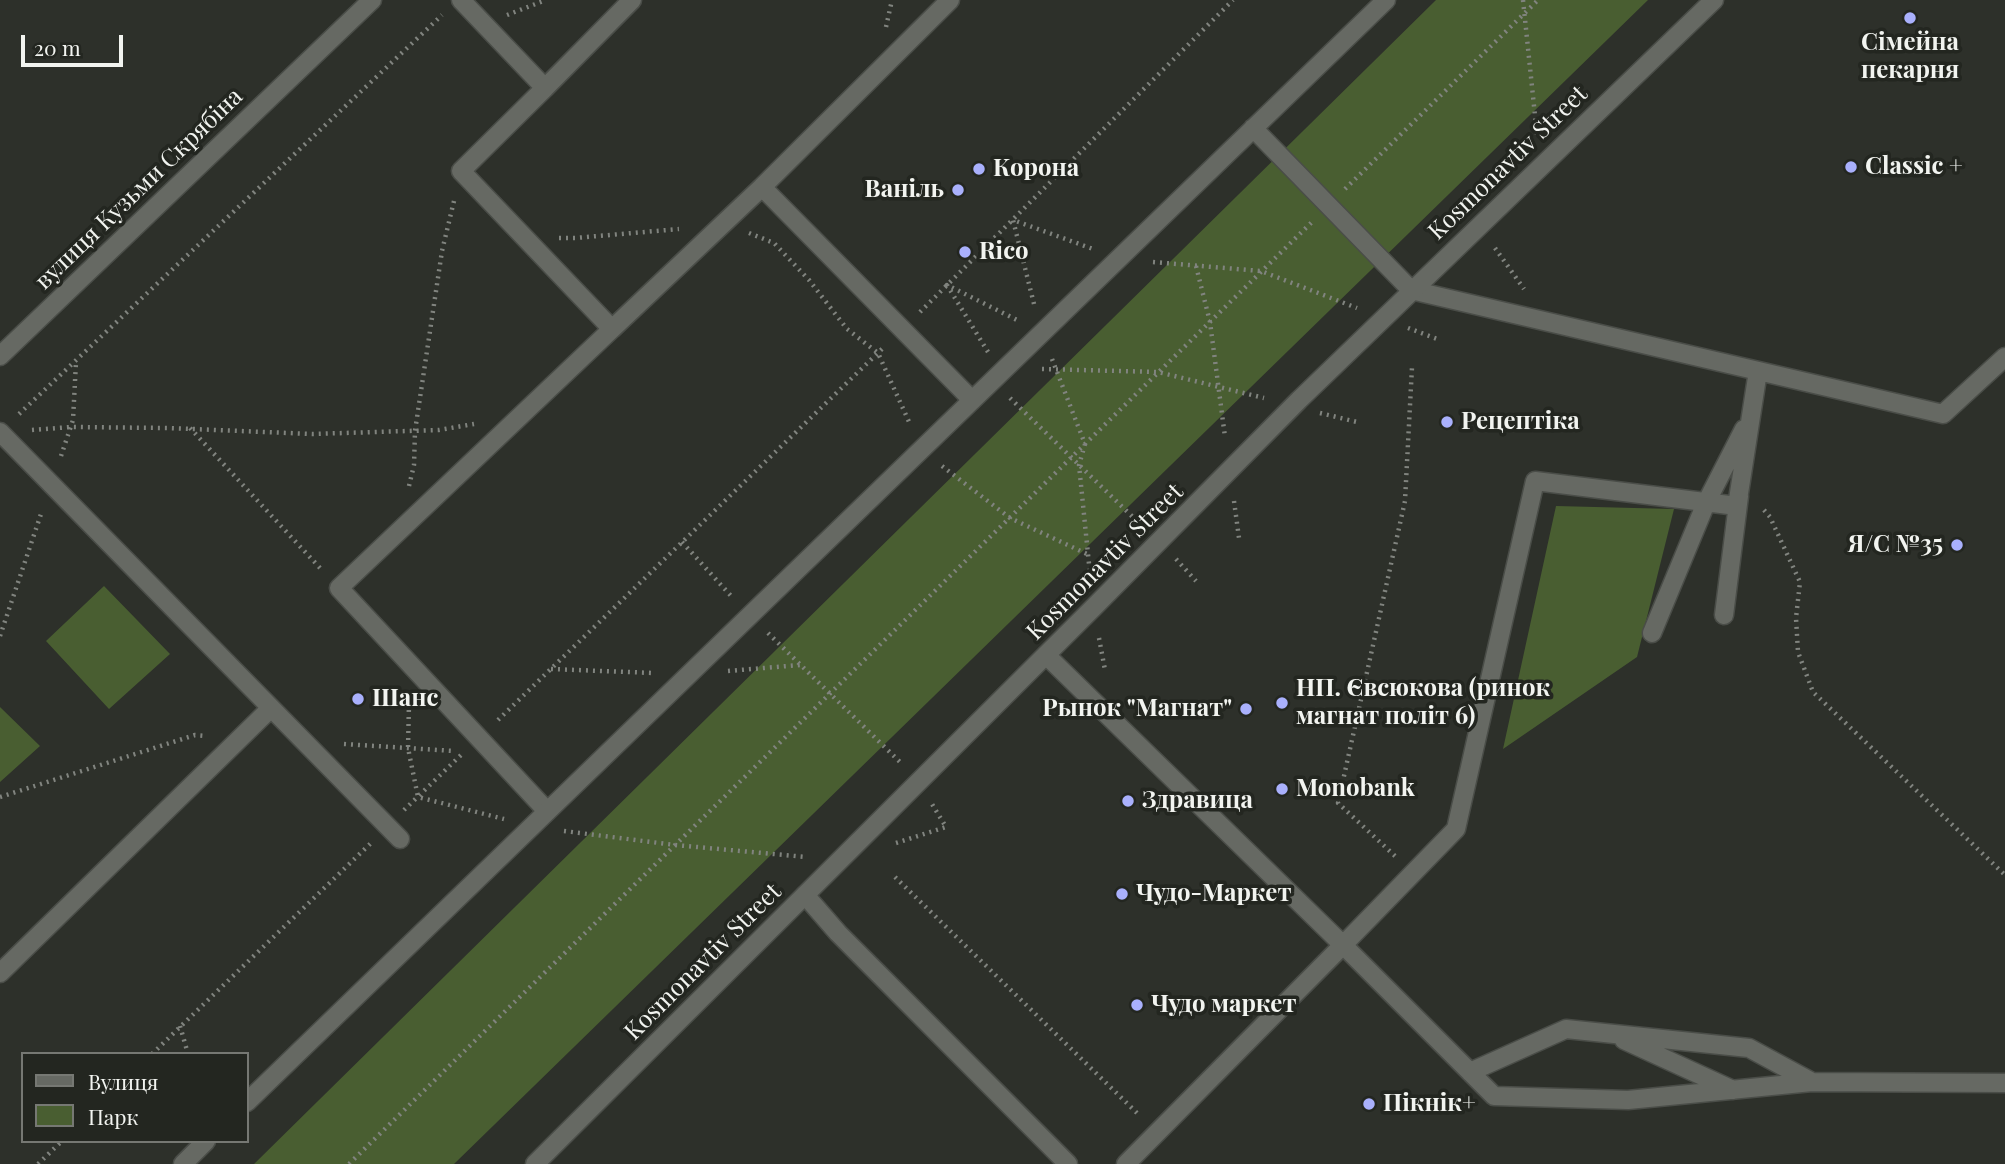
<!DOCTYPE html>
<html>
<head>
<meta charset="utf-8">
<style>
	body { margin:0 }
	#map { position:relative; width:2005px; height:1164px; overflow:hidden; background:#2d302a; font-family:"Playfair Display",serif }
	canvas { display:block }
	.legend { position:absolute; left:21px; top:1052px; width:228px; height:91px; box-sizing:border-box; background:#232620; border:2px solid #767873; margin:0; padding:9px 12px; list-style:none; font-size:21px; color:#f2f4f0 }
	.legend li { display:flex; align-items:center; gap:14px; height:35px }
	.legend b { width:35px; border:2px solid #767873 }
	.scale { position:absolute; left:21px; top:35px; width:102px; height:32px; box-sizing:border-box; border:4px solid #f2f4f0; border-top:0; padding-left:9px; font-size:21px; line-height:24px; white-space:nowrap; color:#f2f4f0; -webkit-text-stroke:5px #232620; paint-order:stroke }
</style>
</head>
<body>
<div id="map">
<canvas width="2005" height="1164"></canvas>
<ul class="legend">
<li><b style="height:9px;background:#666963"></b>Вулиця</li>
<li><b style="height:19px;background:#495e31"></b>Парк</li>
</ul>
<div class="scale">20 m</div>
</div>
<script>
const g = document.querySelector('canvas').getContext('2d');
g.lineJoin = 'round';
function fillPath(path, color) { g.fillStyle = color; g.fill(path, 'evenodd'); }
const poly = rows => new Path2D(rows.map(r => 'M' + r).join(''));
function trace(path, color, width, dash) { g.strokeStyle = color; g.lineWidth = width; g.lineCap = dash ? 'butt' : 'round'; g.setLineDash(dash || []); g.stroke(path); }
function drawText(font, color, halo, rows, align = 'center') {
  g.font = font + ' "Playfair Display",serif'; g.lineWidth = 7; g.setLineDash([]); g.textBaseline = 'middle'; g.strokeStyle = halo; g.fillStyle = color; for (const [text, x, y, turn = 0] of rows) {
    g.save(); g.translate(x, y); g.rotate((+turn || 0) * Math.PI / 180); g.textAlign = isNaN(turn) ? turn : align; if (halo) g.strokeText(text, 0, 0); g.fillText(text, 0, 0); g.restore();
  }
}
fillPath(poly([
	[1436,0,1648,0,454,1164,254,1164],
	[1556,506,1674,509,1637,657,1503,749],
	[104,586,170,654,109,709,46,641],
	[0,707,40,746,0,782]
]), '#495e31');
const service = poly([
	[461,0,545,88,632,0],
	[950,0,762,187,972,400],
	[545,88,461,171,612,329,339,588,547,811],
	[1411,290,1943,414,2005,357],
	[612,329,762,187],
	[0,432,400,839],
	[1724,615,1739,496],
	[1652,633,1706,503,1744,429],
	[1046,655,1343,945,1456,829,1535,481,1737,506,1758,371],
	[805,895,838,933,1068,1164],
	[0,973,271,708],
	[1624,1040,1733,1090],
	[1470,1072,1566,1029,1749,1048,1812,1082],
	[1126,1164,1343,945,1494,1096,1628,1100,1812,1082,2005,1083]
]);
const minor = poly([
	[0,356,372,0]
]);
const tertiary = poly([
	[1253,128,1411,290],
	[247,1102,1386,0],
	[183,1164,206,1141],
	[535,1164,1093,608,1299,400,1714,0]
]);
trace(service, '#4a4d48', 21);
trace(minor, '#4a4d48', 21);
trace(tertiary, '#4a4d48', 21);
trace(poly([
	[1523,0,1537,135],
	[507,15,546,0],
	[886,27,892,0],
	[1345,189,1538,0],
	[749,233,774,243,809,280,847,329,878,353,910,424],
	[559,238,575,238,679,229],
	[1495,248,1524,289],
	[1153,262,1261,271,1357,308],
	[1196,266,1210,322,1225,437],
	[1034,304,1013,220,1093,249],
	[920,312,1233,0],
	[1408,328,1440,340],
	[988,352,947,285,1019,321],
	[1052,359,1085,444,1079,465,1090,574],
	[1042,369,1158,372,1264,398],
	[1010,398,1142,526],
	[1320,413,1357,422],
	[19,414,442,15],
	[190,428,321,569],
	[32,430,71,427,168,428,312,434,439,430,474,424],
	[61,456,73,420,76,362],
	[942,466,1010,518,1087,554],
	[409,486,414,465,415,431,442,251,454,201],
	[1234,501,1239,538],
	[1764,510,1770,517,1800,582,1796,618,1798,652,1813,692,2005,875],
	[682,542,732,597],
	[1176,559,1196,581],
	[768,633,902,764],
	[0,636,42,511],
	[1099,638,1105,670],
	[551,669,653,673],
	[728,671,800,665],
	[409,703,408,748,418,797,504,819],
	[498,720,884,347],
	[344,744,454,751],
	[0,797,195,735,206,736],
	[404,810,461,755],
	[564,831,675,845,806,857],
	[896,843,946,827,932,804],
	[1395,856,1338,803,1405,501,1412,367],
	[895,877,1139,1115],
	[180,1026,188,1054],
	[152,1054,371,843],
	[38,1164,62,1141],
	[349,1164,1312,222]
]), '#81847f', 4.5, [2, 5]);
trace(service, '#666963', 18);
trace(minor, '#666963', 18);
trace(tertiary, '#666963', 18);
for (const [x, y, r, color] of [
	[1910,18,7,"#a9b0fc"],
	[1851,167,7,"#a9b0fc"],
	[979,169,7,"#a9b0fc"],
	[958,190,7,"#a9b0fc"],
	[965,252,7,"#a9b0fc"],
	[1447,422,7,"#a9b0fc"],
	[1957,545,7,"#a9b0fc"],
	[358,699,7,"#a9b0fc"],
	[1282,703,7,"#a9b0fc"],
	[1246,709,7,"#a9b0fc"],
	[1282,789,7,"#a9b0fc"],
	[1128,801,7,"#a9b0fc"],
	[1122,894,7,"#a9b0fc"],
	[1137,1005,7,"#a9b0fc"],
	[1369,1104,7,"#a9b0fc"]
]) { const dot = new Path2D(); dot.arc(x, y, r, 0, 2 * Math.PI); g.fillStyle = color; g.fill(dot); trace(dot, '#232620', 2.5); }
drawText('bold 24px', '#f2f4f0', '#232620', [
	["Сімейна",1910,43,"center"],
	["пекарня",1910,71,"center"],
	["Classic +",1865,167],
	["Корона",993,169],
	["Ваніль",944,190,"right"],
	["Rico",979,252],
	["Рецептіка",1461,422],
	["Я/С №35",1943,545,"right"],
	["НП. Євсюкова (ринок",1296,689],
	["магнат політ 6)",1296,717],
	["Шанс",372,699],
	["Рынок \"Магнат\"",1232,709,"right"],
	["Monobank",1296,789],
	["Здравица",1142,801],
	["Чудо-Маркет",1136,894],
	["Чудо маркет",1151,1005],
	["Пікнік+",1383,1104]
], 'left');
drawText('24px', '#f2f4f0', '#232620', [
	["Kosmonavtiv Street",1508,163,-44],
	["вулиця Кузьми Скрябіна",139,189,-44],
	["Kosmonavtiv Street",1105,562,-45],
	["Kosmonavtiv Street",703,962,-45]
]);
</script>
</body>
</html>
